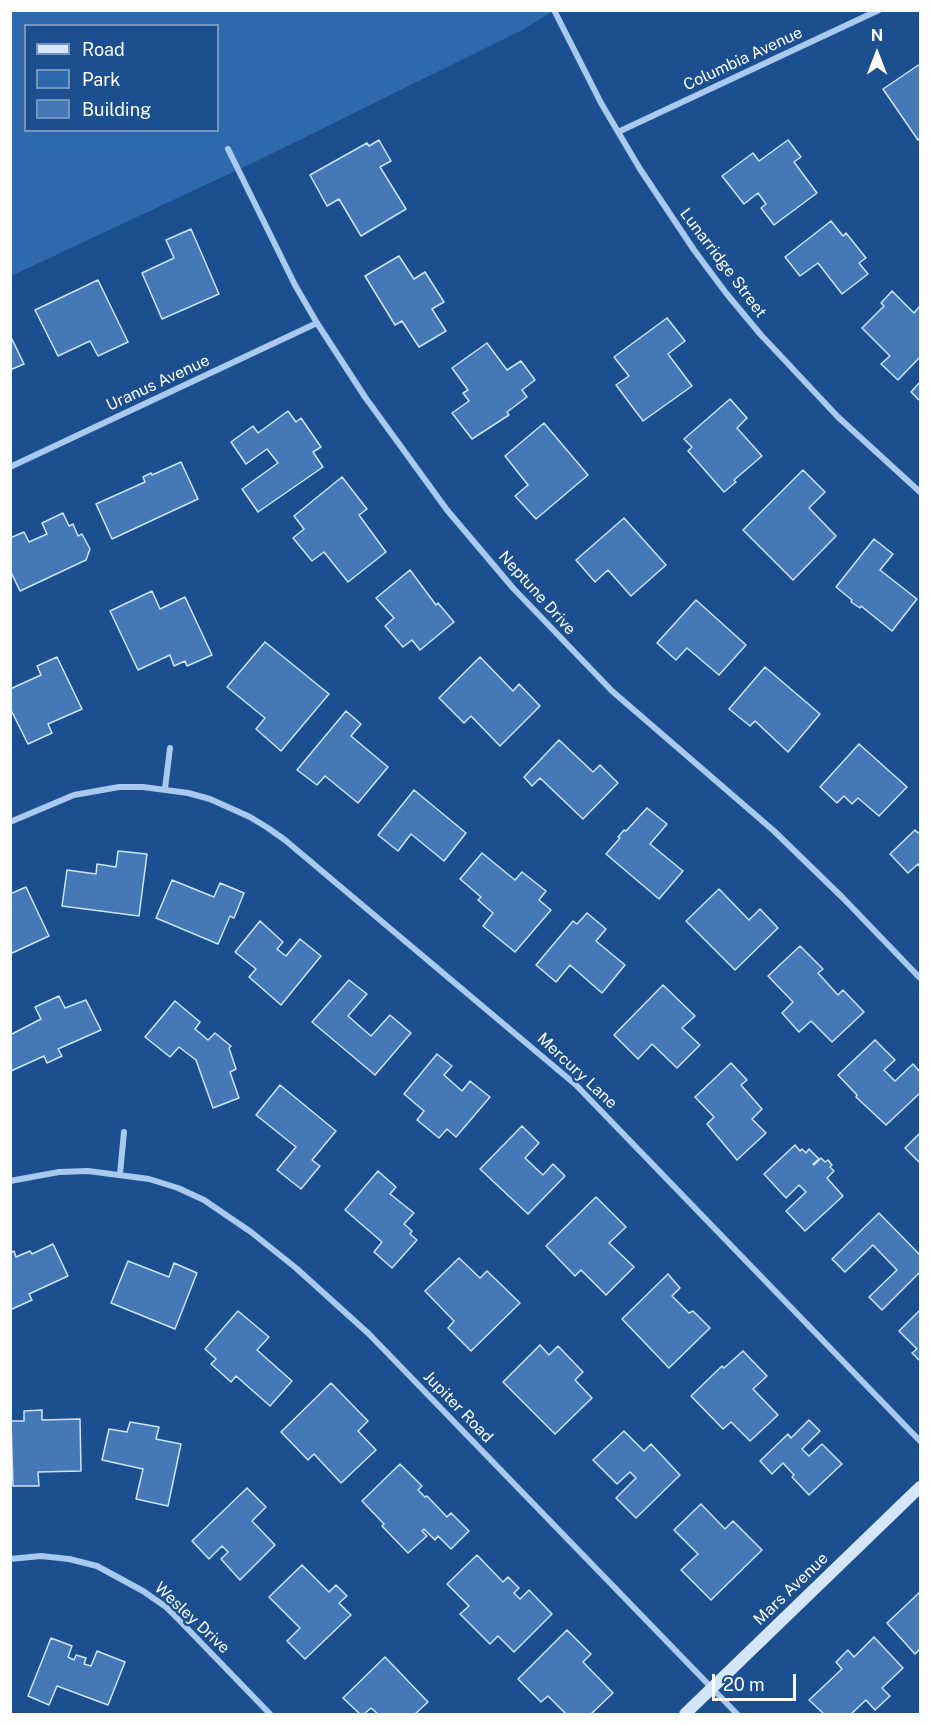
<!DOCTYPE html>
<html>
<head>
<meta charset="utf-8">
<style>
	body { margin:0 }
	#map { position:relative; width:931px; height:1725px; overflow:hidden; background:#1b4f8f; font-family:"Public Sans",sans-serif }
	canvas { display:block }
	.frame { position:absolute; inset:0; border:12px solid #fff; pointer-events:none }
	.legend { position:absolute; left:24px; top:24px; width:195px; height:108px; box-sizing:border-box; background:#1b4f8f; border:2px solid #7695bc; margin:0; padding:8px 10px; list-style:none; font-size:18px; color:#fff }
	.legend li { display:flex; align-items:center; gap:12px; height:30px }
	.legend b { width:30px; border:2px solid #7695bc }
	.north { position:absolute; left:847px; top:24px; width:60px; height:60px; -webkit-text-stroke:4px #1b4f8f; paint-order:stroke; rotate:0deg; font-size:16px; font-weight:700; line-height:24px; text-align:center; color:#fff }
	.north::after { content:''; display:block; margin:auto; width:21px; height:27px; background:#fff; clip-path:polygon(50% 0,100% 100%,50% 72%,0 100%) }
	.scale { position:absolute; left:712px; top:1674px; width:84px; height:27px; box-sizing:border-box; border:3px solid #fff; border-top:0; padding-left:8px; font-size:18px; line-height:21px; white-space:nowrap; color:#fff; -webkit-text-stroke:4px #1b4f8f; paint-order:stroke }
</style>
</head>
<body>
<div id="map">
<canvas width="931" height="1725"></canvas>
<div class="frame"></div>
<ul class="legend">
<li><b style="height:8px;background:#d6e6fa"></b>Road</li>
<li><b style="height:16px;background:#2e69ad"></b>Park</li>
<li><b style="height:16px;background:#4478b7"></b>Building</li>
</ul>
<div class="north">N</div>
<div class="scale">20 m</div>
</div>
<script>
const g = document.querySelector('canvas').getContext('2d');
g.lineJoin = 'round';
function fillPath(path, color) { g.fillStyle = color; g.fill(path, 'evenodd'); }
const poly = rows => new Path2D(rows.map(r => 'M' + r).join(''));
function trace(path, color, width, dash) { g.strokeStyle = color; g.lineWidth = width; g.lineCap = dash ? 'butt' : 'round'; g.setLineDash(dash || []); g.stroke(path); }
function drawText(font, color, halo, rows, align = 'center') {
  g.font = font + ' "Public Sans",sans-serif'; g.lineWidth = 5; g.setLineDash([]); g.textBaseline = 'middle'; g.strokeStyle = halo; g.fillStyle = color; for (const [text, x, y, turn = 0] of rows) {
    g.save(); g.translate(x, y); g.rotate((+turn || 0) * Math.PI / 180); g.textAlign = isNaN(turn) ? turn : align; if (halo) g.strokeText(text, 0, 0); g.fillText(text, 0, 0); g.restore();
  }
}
fillPath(poly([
	[10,11,553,11,524,29,263,158,11,276],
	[26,26,218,26,218,130,26,130]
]), '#2e69ad');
const building = poly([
	[920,64,920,138,918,140,883,89,920,64],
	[379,140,391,161,380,167,406,209,361,236,339,199,327,206,310,175,367,143,369,146,379,140],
	[788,140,801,157,794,162,817,193,774,225,761,208,766,204,758,193,744,204,722,176,753,153,759,161,788,140],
	[831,221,843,236,846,233,866,258,859,263,868,274,842,294,818,263,800,276,785,257,831,221],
	[191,229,219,294,162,319,142,273,174,258,166,240,191,229],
	[399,256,414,279,425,272,444,302,432,309,446,331,419,347,402,321,395,325,365,276,399,256],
	[98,280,128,342,98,356,90,341,58,356,35,310,98,280],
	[892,291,914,313,920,306,920,357,898,380,881,364,890,356,862,328,884,306,881,303,892,291],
	[667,318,685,341,668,354,692,386,643,421,616,385,629,376,614,357,667,318],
	[10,335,24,364,10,370,10,335],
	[487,343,507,370,521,361,535,380,522,390,527,397,507,412,509,415,472,439,452,413,469,401,463,393,468,390,452,368,487,343],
	[920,382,920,401,911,392,920,382],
	[730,399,747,418,737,428,762,456,734,480,736,482,724,492,688,451,692,447,684,439,730,399],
	[288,411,296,422,301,418,321,447,313,452,323,467,258,512,242,489,278,463,267,449,246,464,231,442,253,426,258,433,288,411],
	[544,423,588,475,536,519,515,496,528,485,505,456,544,423],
	[181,462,198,499,112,539,96,504,145,482,143,477,151,473,152,475,181,462],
	[803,470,825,492,809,508,836,536,793,580,743,530,803,470],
	[342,477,367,509,359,515,386,552,348,582,324,552,312,561,293,538,304,529,294,516,342,477],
	[63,513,69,526,73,524,78,536,82,534,90,549,86,560,20,591,10,570,10,538,24,532,29,542,47,534,42,523,63,513],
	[624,518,666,565,631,596,608,570,595,582,576,560,624,518],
	[874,539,893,554,880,570,917,599,892,631,861,606,860,608,851,602,852,600,836,587,874,539],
	[410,570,436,605,438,603,454,622,420,650,412,640,403,647,385,626,394,618,376,598,410,570],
	[152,591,160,609,185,597,212,655,187,666,185,661,174,666,170,655,138,670,110,611,152,591],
	[696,600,746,645,719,675,687,648,676,660,657,643,696,600],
	[265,642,329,694,281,751,256,729,265,718,227,687,265,642],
	[57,657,82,709,48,724,52,733,28,744,10,708,10,689,41,675,37,666,57,657],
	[480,657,513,691,519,684,540,706,500,746,471,716,464,723,439,698,480,657],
	[765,667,820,714,788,752,755,721,750,726,729,709,765,667],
	[346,711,361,724,351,736,388,767,358,803,325,776,317,785,297,770,346,711],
	[559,740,593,772,600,765,618,783,583,819,540,778,532,786,524,777,559,740],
	[859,744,907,787,879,816,858,798,852,804,844,796,837,803,820,787,859,744],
	[414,790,466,833,444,861,411,834,398,851,378,835,414,790],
	[647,808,667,824,650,844,683,871,659,899,606,854,620,838,618,837,624,830,626,831,647,808],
	[915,830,918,833,920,831,920,867,918,864,908,873,890,854,915,830],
	[118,851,147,854,139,916,62,906,67,870,96,874,97,864,116,867,118,851],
	[482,853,515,880,522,872,546,891,539,900,551,910,515,952,483,926,493,913,478,900,481,897,460,879,482,853],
	[172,880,214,897,220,883,244,893,234,918,230,916,218,944,156,918,172,880],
	[26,887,49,936,10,954,10,894,26,887],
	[719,889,749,920,760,909,778,928,735,970,686,921,719,889],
	[587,913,606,929,596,941,625,965,602,993,570,965,556,982,536,965,573,921,577,924,587,913],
	[260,921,283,942,277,949,286,956,300,939,321,956,281,1005,249,977,256,969,235,952,260,921],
	[800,946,823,969,818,973,838,995,843,990,864,1012,832,1042,811,1021,799,1032,782,1013,793,1002,768,976,800,946],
	[349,980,367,994,348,1016,371,1036,390,1015,411,1033,375,1075,312,1022,349,980],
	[663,985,695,1016,682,1028,700,1045,677,1068,652,1044,638,1059,614,1035,663,985],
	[59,996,65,1008,86,1000,101,1030,58,1049,62,1056,47,1063,44,1056,11,1071,10,1035,41,1019,35,1007,59,996],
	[175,1001,200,1022,195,1029,208,1040,215,1033,231,1046,229,1048,236,1069,230,1072,239,1098,213,1108,196,1060,179,1047,170,1057,145,1037,175,1001],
	[875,1040,895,1060,884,1070,895,1081,913,1064,920,1072,920,1093,886,1125,856,1097,857,1095,838,1075,875,1040],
	[437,1054,452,1066,444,1075,462,1091,470,1081,490,1097,456,1137,447,1129,439,1138,417,1120,424,1111,404,1094,437,1054],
	[731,1063,747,1080,741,1085,762,1109,752,1119,766,1133,737,1160,707,1124,714,1117,695,1097,731,1063],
	[280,1085,336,1131,312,1160,320,1166,301,1189,277,1170,296,1147,256,1115,280,1085],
	[522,1126,539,1143,525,1158,543,1175,553,1164,565,1176,528,1214,480,1169,522,1126],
	[920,1133,920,1163,905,1148,920,1133],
	[795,1145,800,1151,802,1149,806,1153,809,1149,819,1159,813,1164,814,1165,821,1158,825,1162,828,1160,832,1165,830,1167,834,1171,827,1178,843,1196,805,1231,786,1211,806,1192,799,1185,786,1198,764,1174,795,1145],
	[378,1171,396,1187,390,1194,414,1213,404,1224,412,1231,410,1234,417,1240,392,1268,374,1252,382,1242,345,1210,378,1171],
	[596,1197,626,1227,609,1243,634,1267,606,1295,581,1270,575,1276,546,1246,596,1197],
	[879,1213,920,1255,920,1272,882,1310,869,1297,897,1270,873,1245,845,1272,832,1259,879,1213],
	[53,1244,68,1276,29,1294,32,1300,10,1310,10,1253,14,1251,16,1257,30,1251,32,1254,53,1244],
	[459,1258,480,1278,487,1271,520,1303,471,1351,448,1328,454,1321,425,1291,459,1258],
	[128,1261,169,1277,174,1263,197,1273,175,1329,111,1303,128,1261],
	[668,1274,680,1288,672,1296,689,1313,693,1311,710,1328,669,1368,622,1319,668,1274],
	[920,1310,920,1361,912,1353,917,1349,899,1331,920,1310],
	[238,1311,269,1337,257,1350,292,1381,270,1406,236,1376,231,1382,211,1364,216,1359,205,1349,238,1311],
	[540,1345,549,1355,558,1346,583,1372,575,1380,592,1398,555,1434,503,1382,540,1345],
	[743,1351,767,1376,753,1389,778,1415,750,1441,731,1422,723,1429,691,1396,722,1366,724,1368,743,1351],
	[331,1383,368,1421,358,1431,376,1450,341,1483,314,1454,308,1460,281,1432,331,1383],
	[42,1410,42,1420,80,1419,81,1471,38,1472,39,1486,13,1486,11,1421,24,1421,24,1411,42,1410],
	[809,1420,820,1431,802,1449,809,1456,822,1444,842,1464,809,1495,792,1477,794,1475,783,1463,772,1474,760,1461,788,1434,791,1438,809,1420],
	[130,1422,159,1427,156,1439,181,1444,168,1506,136,1499,143,1469,102,1460,109,1429,127,1432,130,1422],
	[624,1431,644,1451,651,1444,680,1475,636,1518,616,1498,636,1478,630,1472,617,1484,593,1460,624,1431],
	[400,1464,422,1486,418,1490,425,1497,427,1496,447,1517,451,1513,469,1531,451,1549,438,1536,435,1540,424,1529,422,1531,427,1536,408,1553,382,1526,384,1524,362,1501,400,1464],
	[247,1488,266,1507,252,1521,275,1545,240,1580,221,1559,228,1552,222,1546,209,1559,192,1541,247,1488],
	[701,1504,725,1529,733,1521,762,1550,711,1600,681,1570,698,1554,674,1530,701,1504],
	[477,1555,503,1582,508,1577,519,1588,514,1593,520,1599,529,1590,552,1614,514,1652,498,1636,490,1644,460,1614,469,1606,447,1584,477,1555],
	[302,1565,329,1592,336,1585,347,1596,339,1603,351,1615,305,1659,287,1641,300,1628,269,1597,302,1565],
	[920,1592,920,1649,915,1654,887,1623,920,1592],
	[567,1630,591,1654,583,1662,613,1693,591,1714,566,1714,548,1696,541,1702,518,1679,567,1630],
	[874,1637,903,1668,882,1688,890,1696,875,1710,866,1700,851,1714,824,1714,809,1700,842,1669,836,1662,848,1650,854,1657,874,1637],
	[51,1638,72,1646,68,1657,74,1660,76,1655,86,1658,84,1664,91,1666,97,1651,125,1662,108,1705,57,1686,49,1705,28,1696,51,1638],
	[385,1657,428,1702,415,1714,378,1714,371,1708,364,1714,360,1714,343,1698,385,1657]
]);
fillPath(building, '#4478b7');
trace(building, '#cfe3fa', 1.5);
trace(poly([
	[554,10,601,103,640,169,694,250,726,293,761,335,838,417,920,492],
	[618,132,879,10],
	[228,149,295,285,317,323,365,397,447,510,513,588,612,691,774,831,843,898,920,978],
	[10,467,317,323],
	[165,789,170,748],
	[10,822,74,795,119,787,143,787,188,793,210,799,250,817,268,828,285,840,576,1085,920,1441],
	[120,1174,124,1132],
	[10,1181,59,1172,88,1171,149,1179,178,1188,204,1200,251,1232,296,1268,369,1334,737,1714],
	[10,1559,41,1556,69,1559,97,1566,143,1591,166,1607,182,1623,270,1714]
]), '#a9c9ee', 6);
trace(poly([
	[685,1714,920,1487]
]), '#d6e6fa', 12);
drawText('16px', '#fff', '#1b4f8f', [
	["Columbia Avenue",743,59,-25],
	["Lunarridge Street",723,263,53],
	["Uranus Avenue",158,383,-25],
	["Neptune Drive",537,593,48],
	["Mercury Lane",577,1071,43],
	["Jupiter Road",458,1407,46],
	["Mars Avenue",791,1589,-44],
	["Wesley Drive",192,1618,43]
]);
</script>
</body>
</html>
